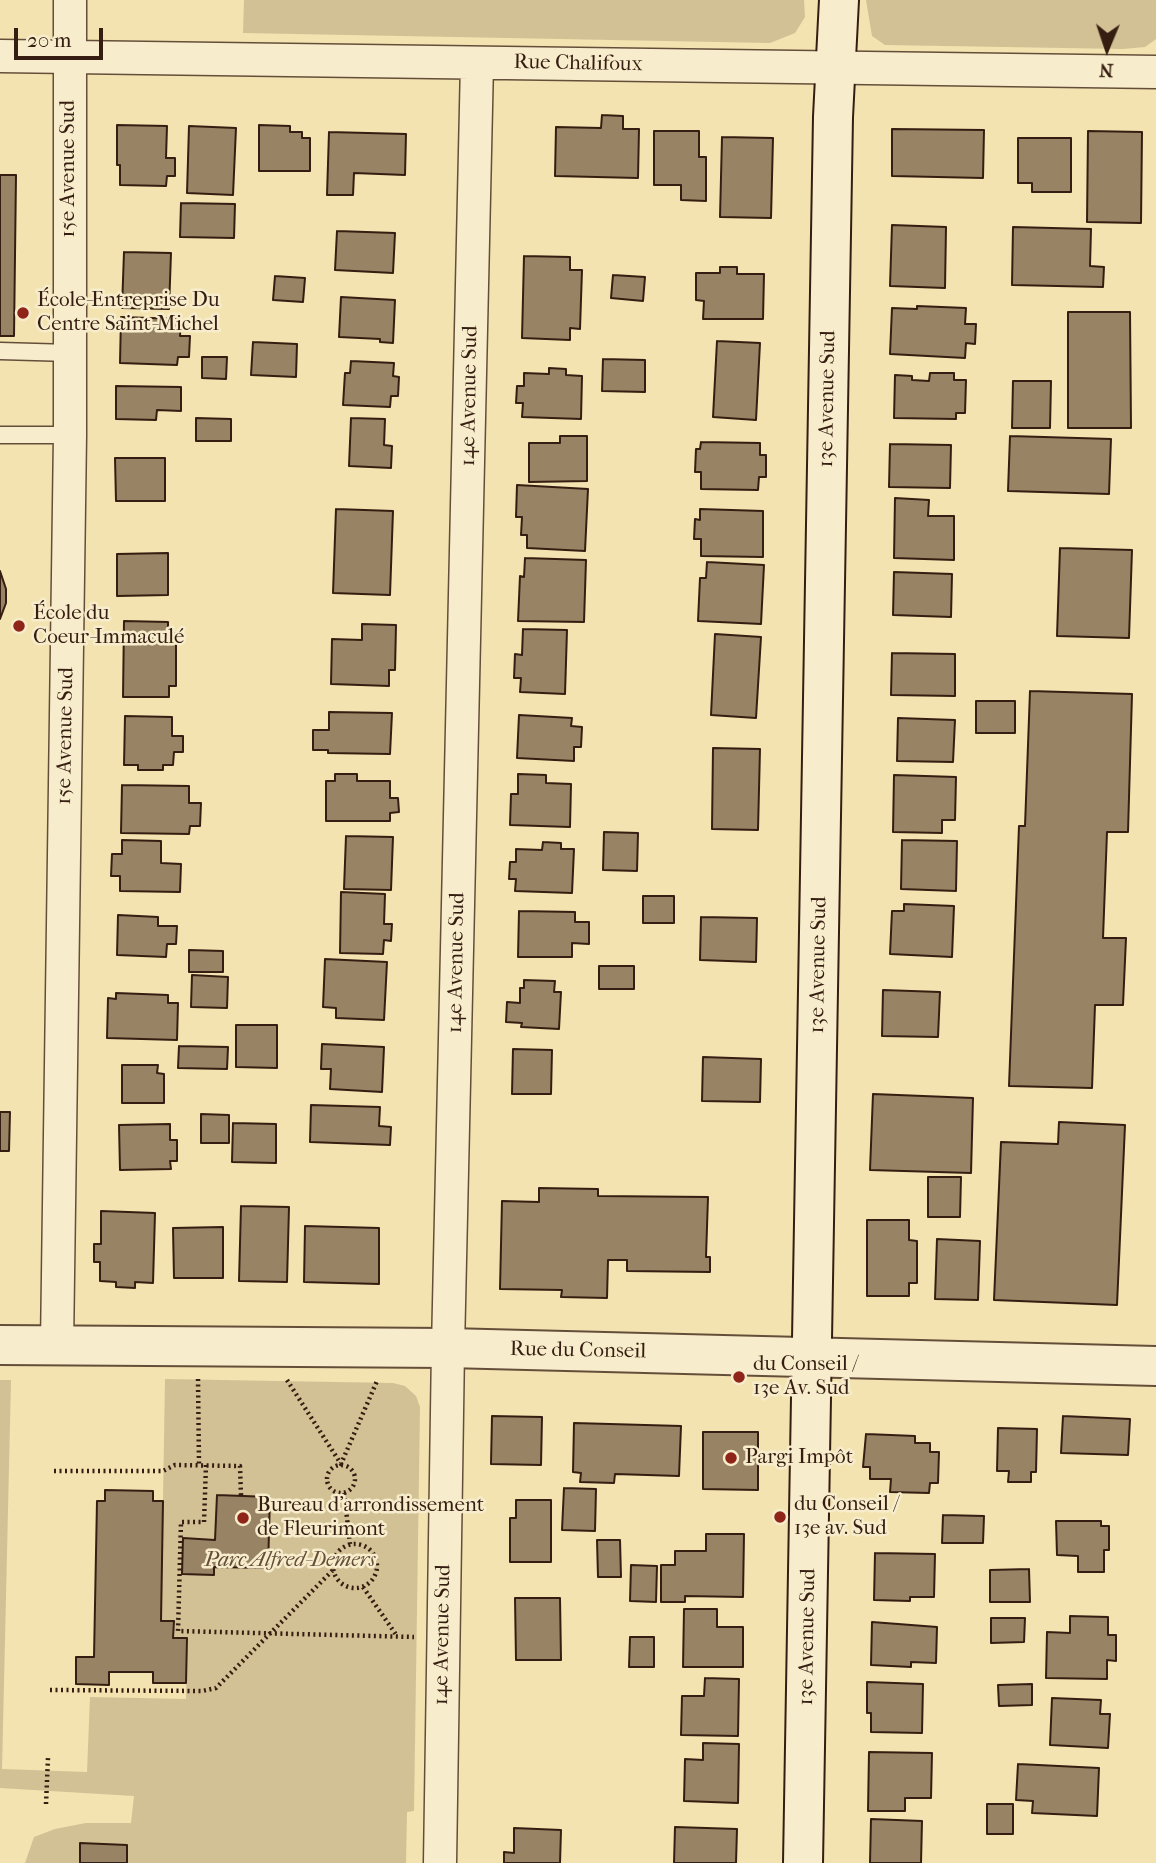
<!DOCTYPE html>
<html>
<head>
<meta charset="utf-8">
<style>
	body { margin:0 }
	#map { position:relative; width:1156px; height:1863px; overflow:hidden; background:#f2e3b0; font-family:"IM FELL French Canon",serif }
	canvas { display:block }
	.north { position:absolute; left:1072px; top:14px; width:70px; height:70px; -webkit-text-stroke:5px #f7edcc; paint-order:stroke; rotate:182deg; font-size:19px; font-weight:700; line-height:28px; text-align:center; color:#361d11 }
	.north::after { content:''; display:block; margin:auto; width:24px; height:32px; background:#361d11; clip-path:polygon(50% 0,100% 100%,50% 72%,0 100%) }
	.scale { position:absolute; left:14px; top:28px; width:89px; height:32px; box-sizing:border-box; border:4px solid #361d11; border-top:0; padding-left:9px; font-size:21px; line-height:24px; white-space:nowrap; color:#361d11; -webkit-text-stroke:5px #f7edcc; paint-order:stroke }
</style>
</head>
<body>
<div id="map">
<canvas width="1156" height="1863"></canvas>
<div class="north">N</div>
<div class="scale">20 m</div>
</div>
<script>
const g = document.querySelector('canvas').getContext('2d');
g.lineJoin = 'round';
function fillPath(path, color) { g.fillStyle = color; g.fill(path, 'evenodd'); }
const poly = rows => new Path2D(rows.map(r => 'M' + r).join(''));
function trace(path, color, width, dash) { g.strokeStyle = color; g.lineWidth = width; g.lineCap = dash ? 'butt' : 'round'; g.setLineDash(dash || []); g.stroke(path); }
function drawText(font, color, halo, rows, align = 'center') {
  g.font = font + ' "IM FELL French Canon",serif'; g.lineWidth = 5; g.setLineDash([]); g.textBaseline = 'middle'; g.strokeStyle = halo; g.fillStyle = color; for (const [text, x, y, turn = 0] of rows) {
    g.save(); g.translate(x, y); g.rotate((+turn || 0) * Math.PI / 180); g.textAlign = isNaN(turn) ? turn : align; if (halo) g.strokeText(text, 0, 0); g.fillText(text, 0, 0); g.restore();
  }
}
fillPath(poly([
	[244,0,804,0,805,17,795,33,770,43,243,33],
	[866,0,1156,0,1156,39,1145,47,1123,49,885,45,872,36],
	[165,1379,393,1383,405,1386,416,1396,420,1407,414,1811,407,1812,406,1863,25,1863,34,1837,55,1829,86,1823,131,1823,134,1796,0,1788,0,1380,11,1380,2,1769,87,1772,90,1697,186,1699,187,1638,173,1638,174,1621,161,1621]
]), '#d2c195');
const building = poly([
	[602,115,623,116,623,129,639,129,638,178,555,176,556,127,601,128,602,115],
	[117,125,167,126,166,158,175,158,175,176,167,176,166,186,120,185,120,165,117,165,117,125],
	[259,125,290,126,290,132,302,132,302,138,310,138,310,171,259,171,259,125],
	[189,126,236,128,233,195,187,193,189,126],
	[892,129,984,130,983,178,892,176,892,129],
	[654,131,699,131,699,157,706,157,706,201,681,200,681,185,654,185,654,131],
	[1088,131,1142,132,1141,223,1087,222,1088,131],
	[329,132,406,134,405,175,354,173,353,195,327,195,329,132],
	[722,137,773,138,771,218,720,217,722,137],
	[1018,138,1071,138,1071,192,1032,192,1032,183,1018,183,1018,138],
	[0,175,16,175,14,336,0,336,0,175],
	[181,203,235,204,234,238,180,237,181,203],
	[892,225,946,227,945,288,890,286,892,225],
	[1013,227,1091,229,1090,266,1104,267,1103,287,1012,285,1013,227],
	[337,231,395,233,393,273,335,270,337,231],
	[124,252,171,253,169,309,122,308,124,252],
	[524,256,570,257,570,270,582,270,580,329,570,328,570,340,522,338,524,256],
	[720,267,737,267,737,274,764,274,763,319,703,319,704,301,696,300,696,273,720,273,720,267],
	[613,275,645,277,643,301,611,298,613,275],
	[275,276,305,278,303,302,273,300,275,276],
	[341,297,395,300,393,343,380,342,380,339,339,337,341,297],
	[917,306,966,308,965,324,976,324,975,344,966,343,965,358,890,354,892,308,917,309,917,306],
	[1068,312,1130,312,1131,428,1068,428,1068,312],
	[121,317,181,319,180,336,190,336,189,357,178,357,177,365,120,363,121,317],
	[717,341,760,343,756,420,713,417,717,341],
	[253,342,297,344,296,377,251,375,253,342],
	[202,357,227,357,226,379,202,378,202,357],
	[603,359,645,360,645,392,602,391,603,359],
	[351,361,394,363,393,376,399,377,398,396,391,396,390,407,343,405,345,373,350,373,351,361],
	[549,368,566,369,566,375,582,376,581,419,522,417,523,403,516,403,517,386,524,386,524,373,549,374,549,368],
	[930,373,954,373,954,380,966,380,965,413,956,413,956,419,894,418,895,375,912,376,912,380,929,381,930,373],
	[1013,381,1051,381,1050,428,1012,428,1013,381],
	[116,386,181,387,181,411,157,410,156,420,116,419,116,386],
	[196,418,231,419,231,441,196,441,196,418],
	[351,418,385,419,384,445,392,446,391,468,349,466,351,418],
	[560,436,587,436,587,481,529,482,529,443,560,443,560,436],
	[1010,436,1111,439,1109,494,1008,491,1010,436],
	[701,442,760,443,760,455,766,455,766,477,759,477,758,490,701,489,701,472,695,472,696,449,700,449,701,442],
	[890,444,951,445,950,488,889,487,890,444],
	[115,458,165,458,165,501,116,501,115,458],
	[517,485,588,489,585,551,527,548,527,535,521,535,522,517,516,517,517,485],
	[895,498,929,500,928,516,954,516,954,560,894,558,895,498],
	[336,509,393,511,390,595,333,593,336,509],
	[700,509,763,511,763,557,701,556,701,539,694,539,695,519,700,520,700,509],
	[1060,548,1132,550,1129,638,1057,636,1060,548],
	[168,553,168,595,117,596,117,554,168,553],
	[525,558,586,560,584,622,518,621,520,576,524,577,525,558],
	[707,562,764,565,761,624,698,621,700,578,706,578,707,562],
	[0,571,6,589,6,603,0,619,0,571],
	[894,572,952,574,951,617,893,615,894,572],
	[124,621,168,622,168,633,176,633,176,686,169,686,169,697,123,697,124,621],
	[362,624,396,625,395,670,389,670,389,686,331,684,332,639,362,640,362,624],
	[523,629,567,630,565,694,520,692,521,678,514,678,515,654,522,655,523,629],
	[715,634,761,637,756,718,711,715,715,634],
	[892,653,955,654,955,696,891,695,892,653],
	[1030,691,1132,694,1128,832,1107,832,1103,938,1126,938,1123,1005,1095,1005,1092,1088,1009,1086,1019,826,1025,826,1030,691],
	[976,701,1015,701,1015,733,976,733,976,701],
	[329,712,392,713,390,754,328,753,328,750,313,750,313,730,329,730,329,712],
	[519,715,572,718,571,726,582,727,581,747,574,747,574,761,517,758,519,715],
	[125,716,172,717,172,736,183,736,183,752,174,752,173,765,163,765,163,770,138,770,138,765,124,765,125,716],
	[898,718,955,720,953,762,897,761,898,718],
	[713,748,760,749,758,830,712,829,713,748],
	[335,774,357,774,357,781,390,781,390,798,398,798,399,812,390,813,390,821,326,821,326,781,335,781,335,774],
	[518,774,546,775,546,783,571,784,570,827,510,825,511,794,518,794,518,774],
	[894,775,956,777,955,820,942,820,942,833,893,832,894,775],
	[122,785,189,786,189,803,201,803,200,826,190,826,189,834,121,833,122,785],
	[604,832,638,833,637,871,603,870,604,832],
	[346,836,393,837,391,890,344,889,346,836],
	[122,840,161,841,161,863,181,864,180,892,120,891,120,876,111,876,112,854,122,854,122,840],
	[902,840,957,841,956,891,901,889,902,840],
	[543,842,561,843,561,849,574,849,572,893,515,891,516,879,509,879,510,862,516,862,516,849,542,850,543,842],
	[341,892,385,894,384,924,392,924,391,941,384,940,383,954,340,953,341,892],
	[643,896,674,896,674,923,643,923,643,896],
	[904,904,954,906,952,957,890,954,892,911,904,911,904,904],
	[519,911,575,912,575,922,589,922,589,944,572,943,572,957,518,957,519,911],
	[118,915,158,917,158,926,177,926,176,944,167,944,166,957,117,955,118,915],
	[701,917,757,918,756,962,700,960,701,917],
	[189,950,223,951,223,972,189,972,189,950],
	[325,959,387,962,384,1020,336,1018,336,1008,323,1007,325,959],
	[599,966,634,966,634,989,599,989,599,966],
	[192,975,228,977,227,1008,191,1007,192,975],
	[524,980,555,981,554,992,561,992,559,1029,521,1027,522,1023,506,1022,507,1002,520,1003,520,988,524,988,524,980],
	[883,990,940,992,938,1037,882,1036,883,990],
	[116,993,168,995,168,1003,178,1003,177,1040,107,1038,108,998,116,999,116,993],
	[236,1025,277,1025,277,1068,236,1067,236,1025],
	[322,1044,384,1047,382,1092,330,1089,331,1069,321,1069,322,1044],
	[179,1046,228,1047,227,1069,178,1068,179,1046],
	[513,1049,552,1050,551,1094,512,1094,513,1049],
	[703,1057,761,1059,760,1102,702,1101,703,1057],
	[122,1065,158,1065,157,1073,164,1074,164,1103,122,1103,122,1065],
	[873,1094,973,1098,971,1173,870,1170,873,1094],
	[311,1105,380,1107,379,1126,391,1127,390,1145,310,1142,311,1105],
	[0,1112,10,1112,9,1151,0,1151,0,1112],
	[201,1114,229,1115,229,1143,201,1143,201,1114],
	[1059,1122,1125,1125,1117,1305,994,1300,1001,1142,1058,1144,1059,1122],
	[233,1123,276,1124,276,1163,232,1162,233,1123],
	[170,1124,170,1140,177,1140,177,1161,170,1161,171,1169,120,1170,119,1125,170,1124],
	[928,1177,961,1177,960,1217,928,1217,928,1177],
	[539,1188,598,1189,598,1196,708,1197,706,1257,710,1257,710,1272,627,1271,627,1260,608,1260,607,1298,561,1297,562,1290,500,1289,502,1201,539,1202,539,1188],
	[241,1206,289,1207,287,1282,239,1281,241,1206],
	[101,1211,155,1213,153,1283,135,1282,135,1288,116,1287,116,1282,100,1281,100,1262,94,1262,94,1244,101,1244,101,1211],
	[867,1220,909,1220,909,1240,917,1241,917,1283,909,1283,909,1296,867,1296,867,1220],
	[305,1226,379,1228,379,1284,304,1282,305,1226],
	[223,1227,223,1278,174,1278,173,1228,223,1227],
	[937,1239,980,1241,978,1300,935,1299,937,1239],
	[492,1416,542,1417,541,1465,491,1464,492,1416],
	[1063,1416,1130,1419,1128,1455,1061,1453,1063,1416],
	[574,1423,681,1426,679,1476,615,1474,614,1483,580,1482,581,1473,573,1472,574,1423],
	[998,1428,1037,1429,1036,1472,1031,1472,1031,1482,1008,1482,1009,1471,997,1471,998,1428],
	[703,1432,758,1432,758,1490,703,1489,703,1432],
	[866,1434,915,1436,915,1443,930,1443,930,1452,939,1452,938,1483,930,1483,929,1493,890,1492,891,1479,870,1479,870,1467,863,1467,866,1434],
	[564,1488,596,1489,595,1531,562,1530,564,1488],
	[105,1490,153,1491,153,1501,163,1501,161,1621,174,1621,173,1638,187,1638,186,1683,153,1683,153,1672,109,1672,109,1685,76,1684,76,1657,94,1657,97,1501,105,1501,105,1490],
	[217,1495,270,1497,268,1568,214,1567,214,1575,182,1574,183,1538,215,1540,217,1495],
	[516,1500,551,1500,551,1562,510,1562,510,1518,516,1518,516,1500],
	[943,1515,984,1516,983,1543,942,1543,943,1515],
	[1056,1521,1101,1521,1101,1526,1109,1526,1109,1550,1104,1550,1104,1572,1078,1572,1078,1556,1057,1555,1056,1521],
	[706,1534,744,1534,743,1597,685,1596,685,1602,661,1602,661,1565,675,1565,675,1551,706,1551,706,1534],
	[597,1540,620,1540,621,1577,598,1577,597,1540],
	[875,1553,935,1554,934,1597,910,1597,910,1601,874,1600,875,1553],
	[631,1565,657,1566,656,1602,630,1601,631,1565],
	[1029,1569,1030,1602,990,1602,990,1570,1029,1569],
	[515,1598,560,1598,561,1660,516,1660,515,1598],
	[684,1609,717,1609,717,1627,743,1627,743,1667,683,1667,684,1609],
	[1070,1616,1108,1617,1108,1635,1116,1635,1116,1661,1107,1660,1107,1679,1046,1678,1047,1632,1070,1633,1070,1616],
	[991,1618,1025,1618,1024,1642,991,1643,991,1618],
	[872,1622,937,1627,936,1663,911,1662,911,1667,871,1665,872,1622],
	[630,1637,654,1637,654,1667,629,1667,630,1637],
	[705,1678,739,1679,738,1736,681,1735,682,1696,704,1696,705,1678],
	[867,1682,923,1684,922,1733,871,1732,871,1713,867,1713,867,1682],
	[1032,1684,1032,1705,999,1706,998,1685,1032,1684],
	[1052,1698,1101,1700,1100,1714,1110,1714,1108,1748,1050,1745,1052,1698],
	[703,1743,739,1744,738,1803,684,1801,685,1759,703,1760,703,1743],
	[869,1752,932,1753,931,1798,905,1798,905,1811,868,1811,869,1752],
	[1018,1764,1099,1768,1097,1816,1032,1813,1033,1801,1016,1800,1018,1764],
	[987,1804,1013,1804,1013,1834,987,1834,987,1804],
	[871,1819,922,1821,921,1863,870,1863,871,1819],
	[675,1827,737,1829,736,1863,674,1863,675,1827],
	[514,1828,561,1830,560,1863,504,1863,504,1852,514,1853,514,1828],
	[80,1843,127,1845,127,1863,80,1863,80,1843]
]);
fillPath(building, '#988464');
trace(building, '#361d11', 2);
const service = poly([
	[0,351,70,353],
	[0,435,70,435]
]);
const minor = poly([
	[0,56,1156,72],
	[57,1345,70,435,70,0],
	[440,1863,448,1348,477,63]
]);
const tertiary = poly([
	[0,1345,448,1348,1156,1366]
]);
const secondary = poly([
	[803,1863,833,117,839,0]
]);
trace(service, '#654e39', 19);
trace(minor, '#654e39', 35);
trace(tertiary, '#654e39', 42);
trace(secondary, '#361d11', 42);
trace(poly([
	[198,1379,199,1465],
	[287,1380,341,1464,377,1381],
	'327 1479a14 14 0 1 1 28 0a14 14 0 1 1-28 0Z',
	[206,1465,204,1522,181,1522,178,1631,414,1637],
	[54,1471,163,1471,175,1465,240,1466,241,1496],
	[344,1493,350,1544],
	'333 1566a22 22 0 1 1 44 0a22 22 0 1 1-44 0Z',
	[363,1587,397,1636],
	[50,1690,202,1691,216,1688,333,1570],
	[46,1804,48,1758]
]), '#361d11', 4.5, [2, 3.5]);
trace(service, '#f7edcc', 16);
trace(minor, '#f7edcc', 32);
trace(tertiary, '#f7edcc', 38);
trace(secondary, '#f7edcc', 38);
for (const [x, y, r, color] of [
	[23,313,7,"#8f2418"],
	[19,626,7,"#8f2418"],
	[739,1377,7,"#8f2418"],
	[731,1458,7,"#8f2418"],
	[780,1517,7,"#8f2418"],
	[243,1518,7,"#8f2418"]
]) { const dot = new Path2D(); dot.arc(x, y, r, 0, 2 * Math.PI); g.fillStyle = color; g.fill(dot); trace(dot, '#f7edcc', 2.5); }
drawText('21px', '#361d11', '#f7edcc', [
	["Rue Chalifoux",578,64,1],
	["15e Avenue Sud",69,169,-90],
	["14e Avenue Sud",470,396,-89],
	["13e Avenue Sud",828,399,-89],
	["15e Avenue Sud",66,736,-89],
	["14e Avenue Sud",457,963,-89],
	["13e Avenue Sud",819,965,-89],
	["Rue du Conseil",578,1351,1],
	["14e Avenue Sud",443,1635,-89],
	["13e Avenue Sud",808,1637,-89]
]);
drawText('21px', '#361d11', '#f7edcc', [
	["École-Entreprise Du",37,301],
	["Centre Saint-Michel",37,325],
	["École du",33,614],
	["Coeur-Immaculé",33,638],
	["du Conseil /",753,1365],
	["13e Av. Sud",753,1389],
	["Pargi Impôt",745,1458],
	["du Conseil /",794,1505],
	["13e av. Sud",794,1529],
	["Bureau d'arrondissement",257,1506],
	["de Fleurimont",257,1530]
], 'left');
drawText('italic 21px', '#654e39', '#f7edcc', [
	["Parc Alfred-Demers",290,1561]
]);
</script>
</body>
</html>
